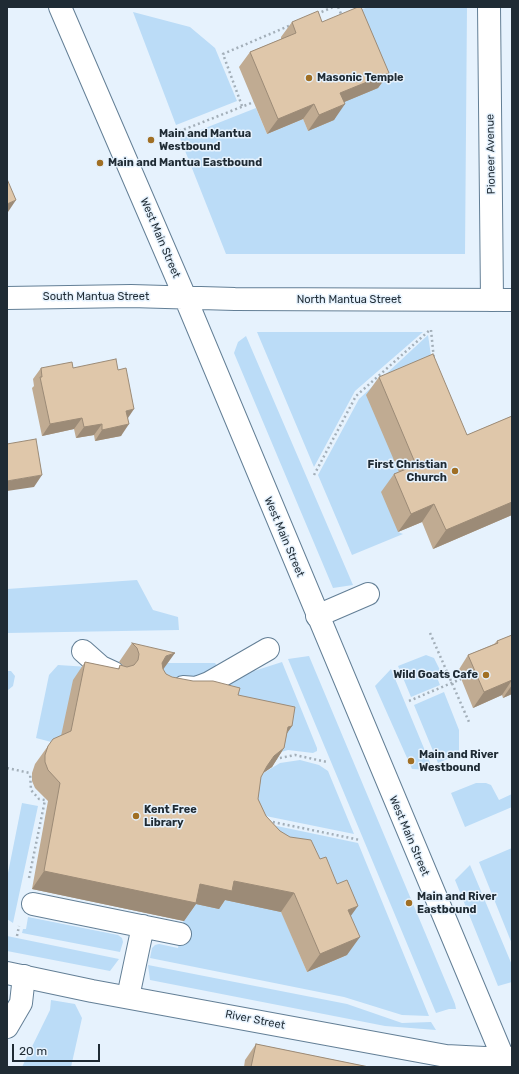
<!DOCTYPE html>
<html>
<head>
<meta charset="utf-8">
<style>
	body { margin:0 }
	#map { position:relative; width:519px; height:1074px; overflow:hidden; background:#e6f2fd; font-family:Rubik,sans-serif }
	canvas { display:block }
	.frame { position:absolute; inset:0; border:8px solid #1f2b34; pointer-events:none }
	.scale { position:absolute; left:12px; top:1044px; width:88px; height:18px; box-sizing:border-box; border:2px solid #1f2b34; border-top:0; padding-left:5px; font-size:12px; line-height:14px; white-space:nowrap; color:#1f2b34; -webkit-text-stroke:3px #e6f2fd; paint-order:stroke }
</style>
</head>
<body>
<div id="map">
<canvas width="519" height="1074"></canvas>
<div class="frame"></div>
<div class="scale">20 m</div>
</div>
<script>
const g = document.querySelector('canvas').getContext('2d');
g.lineJoin = 'round';
function fillPath(path, color) { g.fillStyle = color; g.fill(path, 'evenodd'); }
const poly = rows => new Path2D(rows.map(r => 'M' + r).join(''));
function trace(path, color, width, dash) { g.strokeStyle = color; g.lineWidth = width; g.lineCap = dash ? 'butt' : 'round'; g.setLineDash(dash || []); g.stroke(path); }
function drawText(font, color, halo, rows, align = 'center') {
  g.font = font + ' Rubik,sans-serif'; g.lineWidth = 3; g.setLineDash([]); g.textBaseline = 'middle'; g.strokeStyle = halo; g.fillStyle = color; for (const [text, x, y, turn = 0] of rows) {
    g.save(); g.translate(x, y); g.rotate((+turn || 0) * Math.PI / 180); g.textAlign = isNaN(turn) ? turn : align; if (halo) g.strokeText(text, 0, 0); g.fillText(text, 0, 0); g.restore();
  }
}
fillPath(poly([
	[369,7,467,7,465,254,226,254,180,138,256,108,267,134,303,119,308,131,352,12],
	[133,12,190,27,215,48,237,101,176,125],
	[257,332,423,332,355,391,314,467],
	[428,335,433,369,403,483,398,532,403,534,352,555,318,475,359,399],
	[246,336,353,585,333,588,234,353,238,342],
	[137,580,153,610,178,617,179,630,7,633,7,589],
	[426,655,434,658,441,672,436,675,440,685,411,697,398,666],
	[309,656,455,1004,456,1009,449,1009,436,1013,288,659],
	[282,662,317,748,317,751,313,753,288,750,274,754,209,692,254,671],
	[125,663,215,663,219,668,188,680,164,675],
	[58,665,89,667,59,744,36,738,49,675],
	[391,669,433,770,412,769,375,686],
	[7,671,11,671,15,676,13,686,8,690],
	[444,692,459,730,459,754,438,763,414,705],
	[300,760,319,765,328,771,354,834,246,812,262,774,280,763],
	[476,783,486,783,491,785,499,800,512,794,512,807,465,827,451,793],
	[22,803,38,806,13,923,7,919,7,878],
	[248,820,358,843,429,1016,402,1015,344,997,150,958,152,948,155,945,159,944,178,948,187,903,273,892,307,972,347,955],
	[512,848,512,944,479,862],
	[470,865,512,965,512,982,498,986,455,880],
	[28,917,118,935,122,938,123,942,120,952,22,933,23,929,26,929],
	[7,936,119,959,110,971,7,951],
	[148,965,347,1004,402,1023,431,1022,436,1030,385,1026,150,980],
	[51,1000,75,1004,82,1018,71,1067,22,1067,50,1010]
]), '#bbdcf7');
const minor = poly([
	[489,7,492,300],
	[317,616,368,594],
	[83,651,101,667,114,673],
	[183,687,196,688,209,683,268,649],
	[33,904,180,934],
	[128,997,143,926],
	[7,1027,21,1003,24,976]
]);
const major = poly([
	[60,7,185,297,507,1067],
	[7,298,131,296,235,299,512,300],
	[7,973,92,991,446,1056,504,1059,512,1058]
]);
trace(minor, '#637f96', 24);
trace(major, '#637f96', 24);
trace(poly([
	[338,7,342,16],
	[317,14,333,7],
	[242,106,223,54,291,25],
	[170,135,254,102],
	[431,330,434,360],
	[314,475,356,396,431,329],
	[430,633,469,722],
	[409,701,461,679],
	[275,759,295,755,327,762],
	[7,768,30,773],
	[268,821,360,840],
	[29,878,45,800,39,799,31,790,30,773],
	[17,936,19,926]
]), '#a3afb9', 2.5, [2, 3]);
trace(minor, '#fff', 22);
trace(major, '#fff', 22);
fillPath(poly([
	[292,22,322,22,389,73,378,88,344,102,334,120,308,131,303,119,267,134,239,67,250,52,281,39,281,37],
	[41,368,73,368,128,418,121,436,95,441,94,435,76,438,74,429,42,436,32,388,34,386,33,379],
	[379,377,467,435,512,416,512,515,433,549,422,522,398,532,381,492,394,474,399,472,366,395],
	[512,635,512,694,503,698,502,695,473,708,458,671,468,655,494,644,497,641],
	[132,643,163,670,166,674,172,677,238,695,292,726,287,733,284,748,272,767,263,773,261,777,258,799,266,816,280,831,320,859,351,916,347,955,307,972,281,912,225,900,219,909,196,904,184,921,32,889,48,801,35,788,32,781,32,773,35,764,48,746,61,736,73,680,85,662,118,669,120,665,125,667,119,662],
	[256,1044,369,1067,244,1067,245,1060]
]), '#c0ab92');
fillPath(poly([
	[389,73,378,88,330,108,340,93],
	[314,104,303,119,267,134,278,119],
	[345,104,334,120,308,131,319,115],
	[16,200,8,212,7,212,7,204],
	[134,409,126,421,126,411],
	[82,418,74,429,42,436,50,424],
	[102,424,94,435,76,438,84,427],
	[129,424,121,436,95,441,102,430],
	[42,475,34,487,7,491,7,481],
	[512,502,512,515,433,549,446,530],
	[434,504,422,522,398,532,411,514],
	[175,653,162,671,153,674,166,656],
	[512,680,502,695,473,708,484,692],
	[512,685,512,694,503,698],
	[292,726,279,745,288,727],
	[284,748,272,767,262,774,267,766,274,756],
	[44,871,200,884,234,881,294,893,281,912,225,900,219,909,196,904,184,921,32,889],
	[358,906,345,924,348,910],
	[360,937,347,955,307,972,320,954]
]), '#9c8b77');
const building = poly([
	[358,7,361,7,389,73,340,93,345,104,319,115,314,104,278,119,250,52,296,33,292,22,318,11,322,22,358,7],
	[7,179,16,200,7,204,7,179],
	[433,354,467,435,512,416,512,502,446,530,434,504,411,514,394,474,416,465,379,377,433,354],
	[116,359,118,370,126,368,134,409,126,411,129,424,102,430,102,424,84,427,82,418,50,424,40,377,42,377,41,368,72,362,73,368,116,359],
	[36,439,42,475,7,481,7,444,36,439],
	[512,635,512,680,484,692,468,655,498,643,497,641,512,635],
	[132,643,175,653,166,656,162,663,163,669,166,674,172,677,193,681,213,681,240,688,238,695,295,707,292,726,288,727,284,748,274,756,267,766,261,777,258,799,266,816,280,831,290,837,311,840,320,859,326,857,337,884,347,880,358,906,348,910,360,937,320,954,294,893,234,881,232,891,200,884,196,903,44,871,60,783,48,770,45,762,45,755,48,746,53,739,71,731,85,662,119,669,120,665,127,667,134,665,138,660,139,654,137,648,132,643],
	[256,1044,369,1067,251,1067,256,1044]
]);
fillPath(building, '#dfc7aa');
trace(building, '#9c8b77', 1);
for (const [x, y, r, color] of [
	[309,78,4,"#a06f24"],
	[151,140,4,"#a06f24"],
	[100,163,4,"#a06f24"],
	[455,471,4,"#a06f24"],
	[486,675,4,"#a06f24"],
	[411,761,4,"#a06f24"],
	[136,816,4,"#a06f24"],
	[409,903,4,"#a06f24"]
]) { const dot = new Path2D(); dot.arc(x, y, r, 0, 2 * Math.PI); g.fillStyle = color; g.fill(dot); trace(dot, '#e6f2fd', 1.5); }
drawText('bold 11px', '#1f2b34', '#e6f2fd', [
	["Masonic Temple",317,78],
	["Main and Mantua",159,134],
	["Westbound",159,147],
	["Main and Mantua Eastbound",108,163],
	["First Christian",447,465,"right"],
	["Church",447,478,"right"],
	["Wild Goats Cafe",478,675,"right"],
	["Main and River",419,755],
	["Westbound",419,768],
	["Kent Free",144,810],
	["Library",144,823],
	["Main and River",417,897],
	["Eastbound",417,910]
], 'left');
drawText('11px', '#1f2b34', '#e6f2fd', [
	["Pioneer Avenue",491,154,-91],
	["West Main Street",160,238,67],
	["South Mantua Street",96,297],
	["North Mantua Street",349,300],
	["West Main Street",284,537,67],
	["West Main Street",409,836,67],
	["River Street",255,1020,11]
]);
</script>
</body>
</html>
